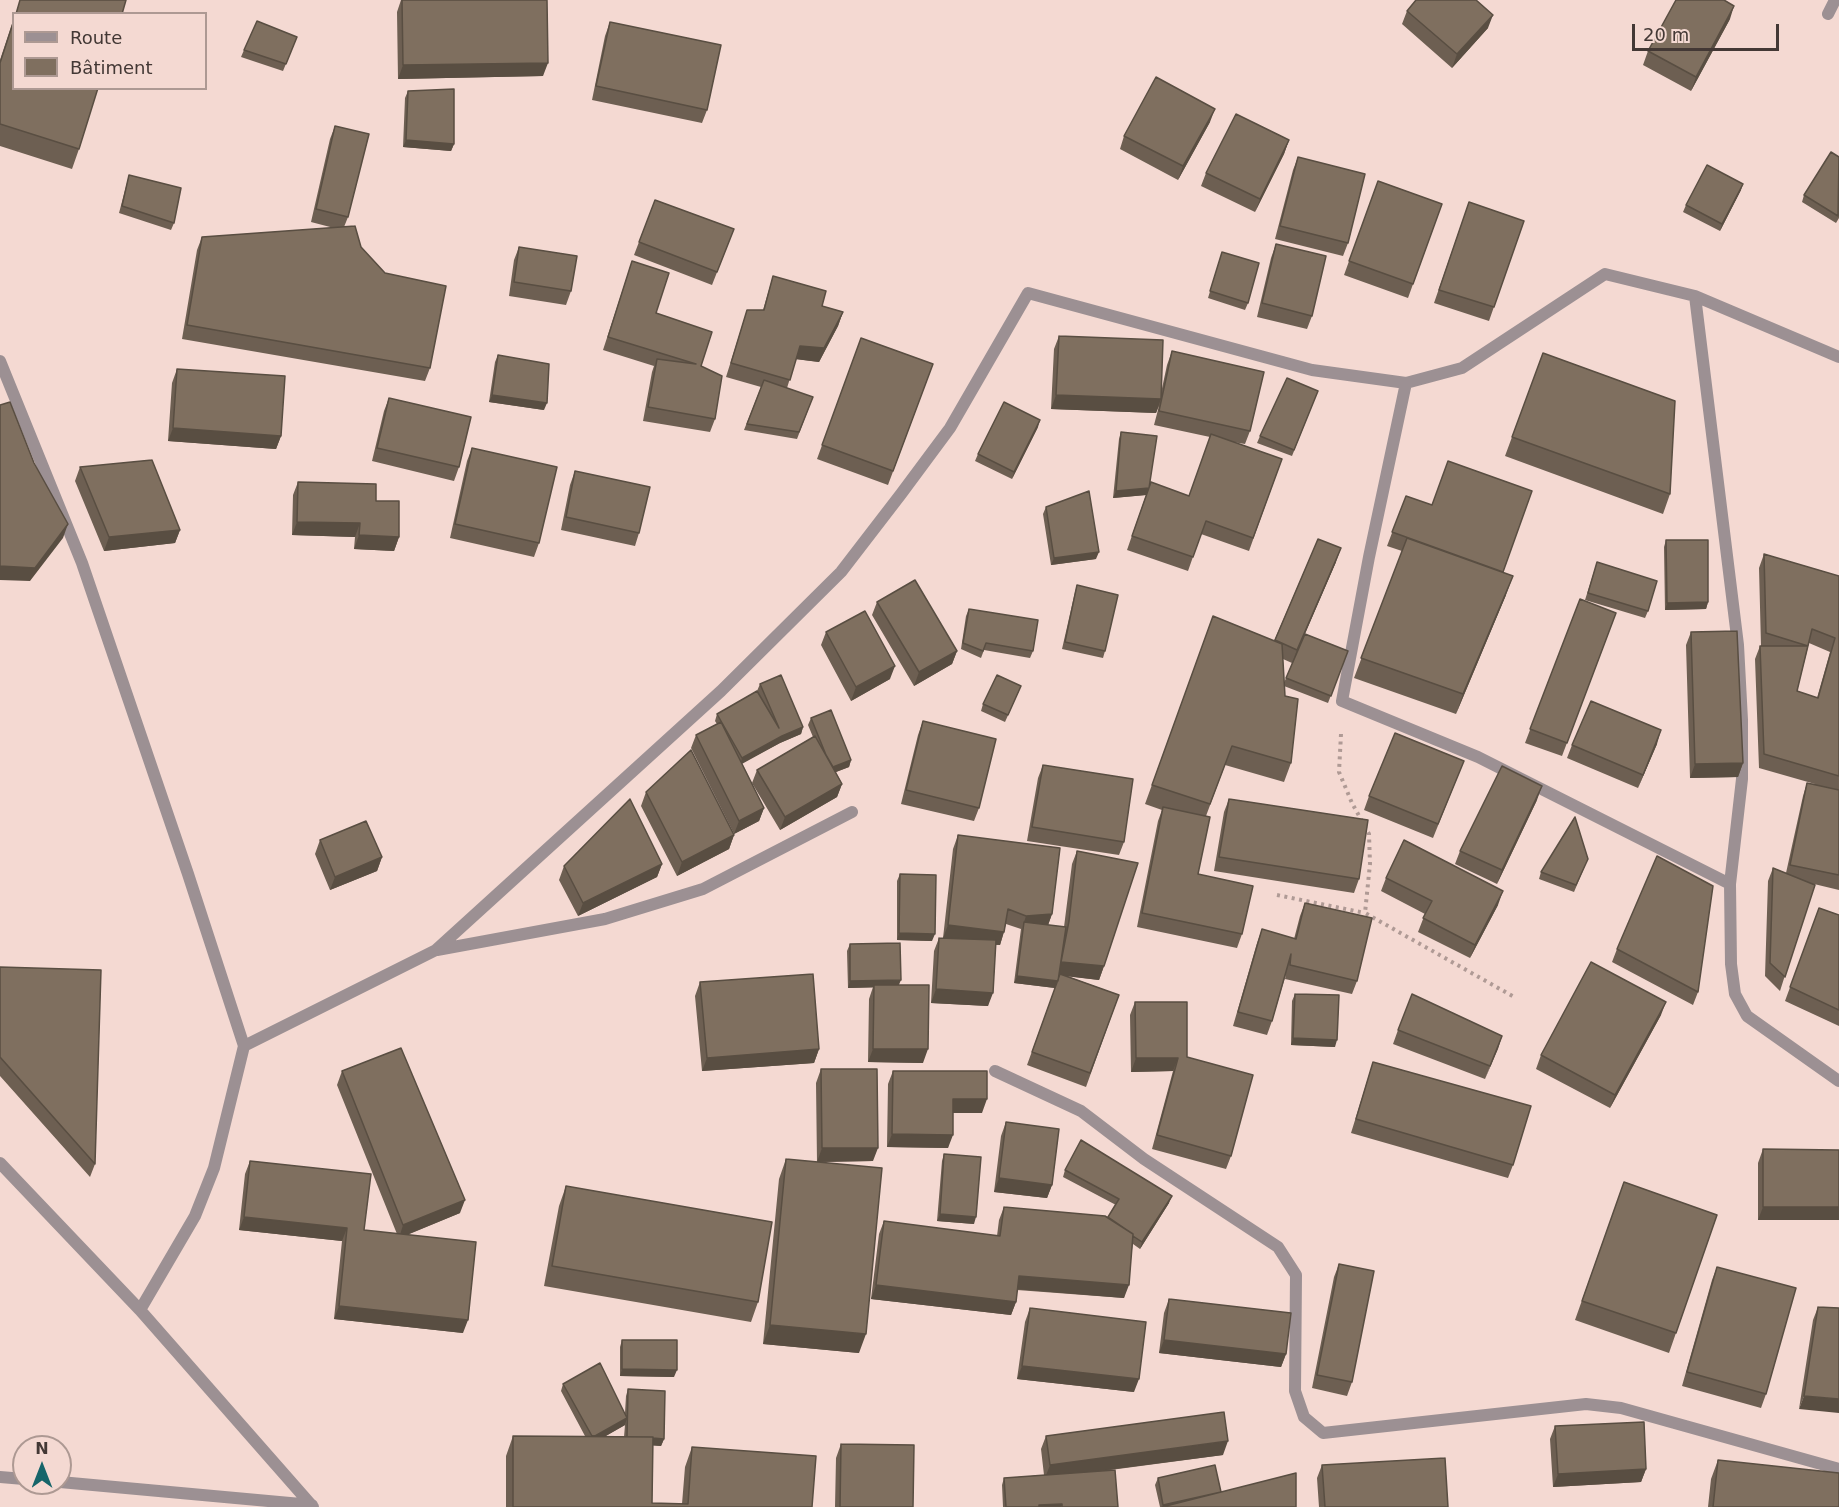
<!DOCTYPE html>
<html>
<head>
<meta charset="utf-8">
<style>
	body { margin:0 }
	#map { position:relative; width:1839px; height:1507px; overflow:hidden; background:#f4d9d2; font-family:"DejaVu Sans",sans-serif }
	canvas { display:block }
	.legend { position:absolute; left:12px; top:12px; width:195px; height:78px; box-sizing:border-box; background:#f4d9d2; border:2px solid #ad9993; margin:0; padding:8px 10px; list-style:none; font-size:18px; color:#433835 }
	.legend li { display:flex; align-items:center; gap:12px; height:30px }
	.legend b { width:30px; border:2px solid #ad9993 }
	.north { position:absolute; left:12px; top:1435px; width:60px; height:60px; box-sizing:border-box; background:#f4d9d2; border:2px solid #ad9993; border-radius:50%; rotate:0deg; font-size:16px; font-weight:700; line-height:24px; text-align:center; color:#433835 }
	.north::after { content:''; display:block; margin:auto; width:21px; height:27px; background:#16656a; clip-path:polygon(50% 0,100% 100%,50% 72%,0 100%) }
	.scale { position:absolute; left:1632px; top:24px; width:147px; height:27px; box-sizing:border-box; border:3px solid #433835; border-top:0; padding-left:8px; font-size:18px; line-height:21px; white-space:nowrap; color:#433835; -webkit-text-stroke:4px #f4d9d2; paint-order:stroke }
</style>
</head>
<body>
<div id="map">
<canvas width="1839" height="1507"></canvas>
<ul class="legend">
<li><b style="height:8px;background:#9c9093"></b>Route</li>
<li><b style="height:16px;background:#7f6f5f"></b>Bâtiment</li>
</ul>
<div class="north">N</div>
<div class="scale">20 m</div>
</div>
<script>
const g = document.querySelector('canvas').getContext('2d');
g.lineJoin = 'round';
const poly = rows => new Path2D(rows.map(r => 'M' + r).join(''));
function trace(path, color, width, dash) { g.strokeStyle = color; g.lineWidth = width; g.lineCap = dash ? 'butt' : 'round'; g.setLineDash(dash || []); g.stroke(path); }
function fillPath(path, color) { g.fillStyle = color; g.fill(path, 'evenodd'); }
trace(poly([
	[1341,734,1339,772,1352,803,1369,834,1370,864,1365,913,1516,998],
	[1277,895,1365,913]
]), '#af9a95', 4, [3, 4.5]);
trace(poly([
	[1828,14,1835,0],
	[1695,296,1738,645,1742,720,1742,779,1730,884,1731,964,1735,994,1747,1016,1839,1081],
	[0,361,82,563,188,874,244,1046,214,1168,195,1216,140,1310],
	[1406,383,1369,557,1342,701,1478,757,1730,884],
	[437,950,605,919,703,889,852,812],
	[244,1046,436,950,721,691,841,572,901,494,950,428,1028,293,1312,370,1406,383,1462,368,1605,274,1695,296,1839,357],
	[995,1071,1081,1111,1144,1159,1278,1247,1296,1275,1295,1391,1304,1417,1323,1433,1586,1404,1621,1408,1839,1469],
	[0,1163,140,1310,313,1507],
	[0,1477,24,1479],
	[60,1482,312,1505]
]), '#9c9093', 12);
fillPath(poly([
	[401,0,547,0,543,76,398,79,397,12],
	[1407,11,1488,28,1452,68,1402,24],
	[14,18,14,88,79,149,72,169,0,146,0,60],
	[1730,19,1691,91,1643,65,1648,51],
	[610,22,707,110,702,123,592,100,605,36],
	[297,37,283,71,241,57,244,50],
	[408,91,454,144,451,151,403,147,405,98],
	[1210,122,1178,180,1120,149,1124,136],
	[335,126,348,217,344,227,361,247,430,368,425,381,182,339,197,250,202,237,334,228,311,222,330,139],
	[1289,140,1284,154,1255,212,1201,186,1206,173],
	[1298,157,1348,243,1343,256,1275,239,1293,170],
	[1839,157,1839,218,1836,223,1802,202,1804,195],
	[129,175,174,223,171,230,119,213],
	[1378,181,1442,204,1408,298,1344,275],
	[1741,190,1720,231,1683,212,1686,205],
	[655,200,734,229,712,285,634,255],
	[1469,202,1524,221,1489,321,1434,303],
	[1276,244,1312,316,1307,329,1257,317,1271,258],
	[519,247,571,291,566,305,509,296,514,260],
	[1222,252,1248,303,1245,310,1208,298],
	[632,261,656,313,701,366,715,419,710,432,643,421,652,372,654,366,603,350],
	[773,276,822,306,843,312,838,326,819,362,796,359,787,388,813,397,797,439,744,430,761,387,726,377,747,310,763,310],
	[1059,336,1161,393,1167,365,1172,351,1250,431,1245,444,1233,442,1282,459,1249,551,1201,534,1188,571,1127,550,1146,495,1113,498,1119,439,1121,432,1149,488,1189,496,1210,437,1154,425,1159,406,1156,413,1051,409,1054,349],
	[861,338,933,364,888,485,817,459],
	[1543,353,1670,494,1663,514,1505,456],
	[498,355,544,410,489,402,495,362],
	[177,369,281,436,276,449,168,441,172,383],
	[1318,391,1292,456,1257,443,1260,436],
	[389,398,459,467,454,481,372,461,384,411],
	[1038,427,1012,479,975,461,978,454],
	[472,448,539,543,534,557,450,538,467,461],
	[80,467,180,530,175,543,104,551,75,481],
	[575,471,639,533,635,546,561,530,570,485],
	[298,482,376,501,399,537,394,551,354,549,355,537,292,535,293,495],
	[1406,496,1503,572,1506,595,1456,714,1354,678,1402,551,1387,546],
	[1046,507,1096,559,1051,565,1043,514],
	[1318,539,1336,562,1305,634,1348,651,1328,703,1284,686,1291,763,1284,782,1225,765,1206,816,1198,874,1242,934,1237,948,1137,927,1158,821,1162,810,1145,804,1213,616,1274,641],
	[1283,659,1292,663,1284,683],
	[1666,540,1708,602,1706,609,1665,610,1664,547],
	[1764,554,1839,576,1839,890,1814,884,1780,991,1765,976,1768,881,1773,868,1786,873,1803,796,1807,783,1815,784,1759,768,1755,659,1760,646,1761,646,1759,568],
	[1809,643,1830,652,1817,698,1797,691],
	[1597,562,1648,611,1645,618,1585,600],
	[1077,585,1105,651,1103,658,1062,649,1075,592],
	[1580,599,1616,613,1562,756,1525,743],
	[877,602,957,651,952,664,914,686,872,615],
	[969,609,1033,651,1030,658,984,650,981,658,961,649,966,616],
	[826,632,890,679,851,701,821,645],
	[1691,632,1743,763,1738,777,1690,778,1686,645],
	[760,684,803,727,801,734,780,743,742,763,764,808,759,821,734,834,691,748,696,735,717,724,715,721,717,714,757,691],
	[1021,686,1005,722,981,711,983,704],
	[811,718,851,760,849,767,836,772,842,784,837,797,780,830,752,783,757,770,813,737,808,725],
	[923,721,979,808,974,821,901,804,918,735],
	[1657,744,1638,788,1567,758,1572,745],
	[1464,761,1433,838,1364,810,1369,796],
	[1043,765,1124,842,1119,855,1027,841,1038,778],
	[646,792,734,835,729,849,677,876,641,806],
	[1229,799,1359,879,1354,893,1214,871,1224,812],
	[1537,800,1497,884,1455,864,1460,851],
	[958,835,1052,914,1048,925,1064,927,1072,864,1077,851,1104,966,1099,980,1067,976,1119,995,1086,1087,1027,1065,1055,988,1014,983,1021,929,1006,924,1000,945,995,945,988,1006,931,1003,934,951,939,938,943,938,953,849],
	[320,840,382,857,377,871,330,890,315,854],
	[662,864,657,877,578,916,559,880,564,866],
	[1585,866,1574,892,1539,879,1541,872],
	[900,874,932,941,897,940,897,881],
	[1386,878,1498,905,1470,958,1418,932,1425,914,1381,891],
	[1305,903,1357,981,1352,994,1285,979,1286,974,1272,1021,1267,1035,1233,1026,1257,943,1262,929,1294,939,1300,916],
	[1819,908,1839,915,1839,1026,1785,1001],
	[850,944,899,985,923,1063,868,1062,869,999,873,987,848,988,847,951],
	[1617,949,1698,992,1693,1005,1612,962],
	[0,967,95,1164,90,1177,0,1076],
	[700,982,819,1049,814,1063,702,1071,695,996],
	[1295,994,1335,1047,1291,1045,1292,1001],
	[1135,1002,1187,1057,1231,1156,1226,1169,1152,1149,1173,1071,1131,1072,1130,1015],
	[1661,1015,1610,1108,1536,1069,1541,1055],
	[1398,1030,1502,1036,1485,1079,1393,1044],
	[1373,1062,1513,1165,1508,1178,1351,1133],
	[821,1069,873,1161,817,1162,816,1083],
	[342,1071,460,1213,407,1235,463,1333,334,1319,342,1241,239,1230,245,1174,250,1161,364,1230,397,1234,337,1085],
	[893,1071,982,1113,953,1113,948,1148,887,1147,888,1084],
	[1006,1122,1052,1185,1047,1198,994,1192,1001,1136],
	[1763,1149,1839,1220,1758,1220,1758,1163],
	[944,1154,974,1224,937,1221,942,1161],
	[786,1159,859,1353,763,1344,779,1179],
	[1065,1170,1169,1203,1140,1249,1133,1244,1124,1298,1017,1290,1016,1302,1011,1315,871,1299,879,1234,884,1221,997,1236,999,1220,1004,1207,1108,1217,1116,1205,1063,1177],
	[1624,1182,1717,1215,1669,1353,1575,1320],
	[566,1186,758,1302,751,1322,544,1286,559,1206],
	[1339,1264,1352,1382,1347,1396,1312,1388,1334,1277],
	[1717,1267,1766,1394,1761,1408,1682,1386,1712,1280],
	[1169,1299,1286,1354,1281,1367,1159,1353,1164,1313],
	[1818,1307,1839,1308,1799,1409,1813,1320],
	[1030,1308,1134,1392,1017,1379,1025,1322],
	[622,1340,674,1377,620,1376,620,1347],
	[563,1384,625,1413,626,1396,628,1389,664,1439,661,1446,653,1445,652,1503,682,1504,685,1467,692,1447,812,1507,506,1507,506,1456,513,1436,585,1436,561,1391],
	[625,1425,624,1437,604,1437],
	[1555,1426,1646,1469,1641,1482,1553,1487,1550,1439],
	[1046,1436,1223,1455,1103,1471,1118,1507,1003,1507,1002,1485,1004,1478,1044,1475,1041,1449],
	[841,1444,913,1507,835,1507,836,1458],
	[1718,1460,1839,1507,1708,1507,1711,1479],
	[1322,1465,1448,1507,1319,1507,1317,1478],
	[1158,1478,1221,1492,1296,1507,1160,1507,1155,1485]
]), '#6d5f52');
fillPath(poly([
	[1734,6,1730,19,1691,91,1696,77],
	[1493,15,1488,28,1452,68,1457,54],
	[548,63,543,76,398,79,403,65],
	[1215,109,1210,122,1178,180,1183,166],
	[406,140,454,144,451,151,403,147],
	[1289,140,1284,154,1255,212,1260,199],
	[1743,184,1741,190,1720,231,1722,224],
	[843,312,838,326,819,362,795,359,800,346],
	[492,395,547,403,544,410,489,402],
	[1056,395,1161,399,1156,413,1051,409],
	[1040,420,1038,427,1012,479,1014,472],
	[173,428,281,436,276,449,168,441],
	[1149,488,1146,495,1113,498,1116,491],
	[297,522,360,523,355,537,292,535],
	[68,524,63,538,30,581,0,580,0,566],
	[180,530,175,543,104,551,109,537],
	[359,535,399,537,394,551,354,549],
	[1341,548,1336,562,1292,663,1297,650],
	[1099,552,1096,559,1051,565,1054,558],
	[1513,576,1506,595,1456,714,1463,694],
	[1708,602,1706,609,1665,610,1667,603],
	[957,651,952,664,914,686,919,672],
	[895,666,890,679,851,701,856,687],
	[803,727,801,734,780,743,740,765,742,758,782,736],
	[1661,730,1657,744,1638,788,1643,775],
	[851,760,849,767,828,775,831,768],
	[1743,763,1738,777,1690,778,1695,764],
	[842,784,837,797,780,830,785,817],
	[1542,786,1537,800,1497,884,1502,870],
	[764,808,759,821,734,834,739,821],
	[734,835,729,849,677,876,682,862],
	[382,857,377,871,330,890,335,877],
	[662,864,657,877,578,916,583,903],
	[1503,891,1498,905,1470,958,1475,945],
	[1052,914,1047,928,1024,922,1026,916],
	[948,925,1004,932,1000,945,943,938],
	[899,933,935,934,932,941,897,940],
	[1061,962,1104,966,1099,980,1056,975],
	[1017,976,1058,981,1055,988,1014,983],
	[901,980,898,987,848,988,850,981],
	[936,989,993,993,988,1006,931,1003],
	[1666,1002,1661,1015,1610,1108,1615,1095],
	[1502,1036,1498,1049,1485,1079,1490,1066],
	[1293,1038,1337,1040,1335,1047,1291,1045],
	[819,1049,814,1063,702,1071,707,1058],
	[873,1049,928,1049,923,1063,868,1062],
	[1136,1058,1178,1058,1173,1071,1131,1072],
	[953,1099,987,1099,982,1113,948,1113],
	[892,1134,953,1135,948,1148,887,1147],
	[822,1148,878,1148,873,1161,817,1162],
	[999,1178,1052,1185,1047,1198,994,1192],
	[1172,1196,1169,1203,1140,1249,1142,1242],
	[465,1200,460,1213,399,1238,403,1225],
	[1763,1207,1839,1207,1839,1220,1758,1220],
	[940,1214,976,1217,974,1224,937,1221],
	[244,1217,347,1228,342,1241,239,1230],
	[1019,1276,1129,1285,1124,1298,1014,1289],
	[876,1285,1016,1302,1011,1315,871,1299],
	[339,1306,468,1320,463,1333,334,1319],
	[770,1325,866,1334,859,1353,763,1344],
	[1164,1340,1286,1354,1281,1367,1159,1353],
	[1022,1366,1139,1379,1134,1392,1017,1379],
	[622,1369,677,1370,674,1377,620,1376],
	[1804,1396,1839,1399,1839,1413,1799,1409],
	[627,1418,625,1425,590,1445,592,1438],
	[627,1437,664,1439,661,1446,624,1444],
	[1228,1441,1223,1455,1045,1478,1050,1465],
	[1646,1469,1641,1482,1553,1487,1558,1474],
	[1221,1492,1163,1507,1163,1505],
	[1062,1504,1061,1507,1038,1507,1039,1505]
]), '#594e42');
const building = poly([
	[20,0,126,0,122,14,16,14,20,0],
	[402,0,547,0,548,63,403,65,402,0],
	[1416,0,1476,0,1493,15,1457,54,1407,11,1416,0],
	[1676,0,1724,0,1734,6,1696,77,1648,51,1676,0],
	[14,20,14,88,98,88,79,149,0,124,0,63,14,20],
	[257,21,297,37,286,64,244,50,257,21],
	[610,22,721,45,707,110,596,86,610,22],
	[1156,77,1215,109,1183,166,1124,136,1156,77],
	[454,89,454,144,406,140,408,91,454,89],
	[1236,114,1289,140,1260,199,1206,173,1236,114],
	[335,126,369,134,348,217,316,209,335,126],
	[1831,152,1839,157,1838,216,1804,195,1831,152],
	[1298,157,1365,174,1348,243,1280,226,1298,157],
	[1707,165,1743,184,1722,224,1686,205,1707,165],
	[129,175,181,188,174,223,122,206,129,175],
	[1378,181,1442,204,1413,284,1349,261,1378,181],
	[655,200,734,229,717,272,639,242,655,200],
	[1469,202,1524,221,1494,307,1439,290,1469,202],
	[355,226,361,247,385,273,446,286,430,368,187,325,202,237,355,226],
	[1276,244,1326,256,1312,316,1262,303,1276,244],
	[519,247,577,256,571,291,514,282,519,247],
	[1222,252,1259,263,1248,303,1210,291,1222,252],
	[632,261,669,273,656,313,712,332,701,366,722,376,715,419,648,407,657,359,696,364,608,337,632,261],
	[773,276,826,291,822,306,843,312,824,348,800,346,790,380,731,363,747,310,764,310,773,276],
	[1059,336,1163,340,1161,399,1056,395,1059,336],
	[861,338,933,364,893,471,822,445,861,338],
	[1172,351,1264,372,1250,431,1159,411,1172,351],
	[1543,353,1675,401,1670,494,1512,437,1543,353],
	[498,355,549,364,547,403,492,395,498,355],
	[177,369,285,376,281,436,173,428,177,369],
	[1287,378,1318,391,1294,450,1260,436,1287,378],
	[764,380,813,397,799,432,747,424,764,380],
	[389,398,471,417,459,467,377,448,389,398],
	[10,402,34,463,68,524,35,568,0,566,0,405,10,402],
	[1004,402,1040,420,1014,472,978,454,1004,402],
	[1121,432,1157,436,1149,488,1116,491,1121,432],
	[1211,434,1282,459,1253,538,1206,521,1193,557,1132,536,1151,482,1189,496,1211,434],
	[472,448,557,467,539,543,455,524,472,448],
	[152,460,180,530,109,537,80,467,152,460],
	[1448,461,1532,491,1503,572,1392,532,1406,496,1432,505,1448,461],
	[575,471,650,487,639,533,566,517,575,471],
	[298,482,376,484,376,501,399,501,399,537,359,535,360,523,297,522,298,482],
	[1089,491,1099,552,1054,558,1046,507,1089,491],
	[1407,538,1513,576,1463,694,1361,658,1407,538],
	[1318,539,1341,548,1297,650,1275,640,1318,539],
	[1666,540,1708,540,1708,602,1667,603,1666,540],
	[1764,554,1839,576,1839,776,1764,754,1760,646,1808,646,1766,633,1764,554],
	[1812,629,1835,638,1818,698,1797,691,1812,629],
	[1597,562,1657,581,1648,611,1588,593,1597,562],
	[915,580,957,651,919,672,877,602,915,580],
	[1077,585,1118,595,1105,651,1065,642,1077,585],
	[1580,599,1616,613,1567,743,1530,729,1580,599],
	[969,609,1038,620,1033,651,986,643,983,651,963,643,969,609],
	[865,611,895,666,856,687,826,632,865,611],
	[1213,616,1282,644,1285,696,1298,699,1291,763,1232,746,1210,804,1152,785,1213,616],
	[1737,631,1743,763,1695,764,1691,632,1737,631],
	[1305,634,1348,651,1331,696,1286,678,1305,634],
	[781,675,803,727,782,736,742,758,717,714,757,691,779,728,760,684,781,675],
	[997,675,1021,686,1008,715,983,704,997,675],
	[1591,701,1661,730,1643,775,1572,745,1591,701],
	[831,710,851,760,833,767,826,755,811,718,831,710],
	[923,721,996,739,979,808,906,790,923,721],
	[721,722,764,808,739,821,696,735,721,722],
	[1395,733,1464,761,1438,824,1369,796,1395,733],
	[815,736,842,784,785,817,757,770,815,736],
	[691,750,734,835,682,862,646,792,691,750],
	[1043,765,1133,779,1124,842,1032,827,1043,765],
	[1502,766,1542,786,1502,870,1460,851,1502,766],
	[1807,783,1839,790,1839,875,1790,865,1807,783],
	[630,799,662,864,583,903,564,866,630,799],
	[1229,799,1368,820,1359,879,1219,857,1229,799],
	[1163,807,1210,817,1198,874,1253,886,1242,934,1142,913,1163,807],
	[1575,817,1588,859,1576,885,1541,872,1575,817],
	[366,821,382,857,335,877,320,840,366,821],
	[958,835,1060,848,1052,914,1026,916,1008,909,1004,932,948,925,958,835],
	[1404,840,1503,891,1475,945,1423,918,1432,901,1386,878,1404,840],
	[1077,851,1138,863,1104,966,1061,962,1069,921,1077,851],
	[1657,856,1713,886,1698,992,1617,949,1657,856],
	[1773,868,1815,885,1785,977,1770,963,1773,868],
	[900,874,936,875,935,934,899,933,900,874],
	[1305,903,1372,918,1357,981,1290,965,1291,954,1272,1021,1238,1012,1262,929,1296,939,1305,903],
	[1819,908,1839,915,1839,1010,1790,987,1819,908],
	[1024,922,1066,927,1058,981,1017,976,1024,922],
	[939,938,996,940,993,993,936,989,939,938],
	[900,943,901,980,850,981,850,944,900,943],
	[1591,962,1666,1002,1615,1095,1541,1055,1591,962],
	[0,967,101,970,95,1164,0,1057,0,967],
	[813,974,819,1049,707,1058,700,982,813,974],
	[1060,974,1119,995,1090,1073,1032,1052,1060,974],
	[874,985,929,985,928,1049,873,1049,874,985],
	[1295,994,1339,995,1337,1040,1293,1038,1295,994],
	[1412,994,1502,1036,1490,1066,1398,1030,1412,994],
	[1135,1002,1187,1002,1187,1057,1253,1075,1231,1156,1157,1135,1178,1058,1136,1058,1135,1002],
	[401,1048,465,1200,403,1225,342,1071,401,1048],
	[1373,1062,1531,1106,1513,1165,1356,1119,1373,1062],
	[821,1069,877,1069,878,1148,822,1148,821,1069],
	[893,1071,987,1071,987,1099,953,1099,953,1135,892,1134,893,1071],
	[1006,1122,1059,1129,1052,1185,999,1178,1006,1122],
	[1081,1140,1172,1196,1142,1242,1133,1236,1133,1234,1108,1217,1119,1199,1065,1170,1081,1140],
	[1763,1149,1839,1150,1839,1207,1763,1207,1763,1149],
	[944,1154,981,1157,976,1217,940,1214,944,1154],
	[786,1159,882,1168,866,1334,770,1325,786,1159],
	[250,1161,371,1174,364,1230,476,1242,468,1320,339,1306,347,1228,244,1217,250,1161],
	[1624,1182,1717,1215,1676,1333,1582,1301,1624,1182],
	[566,1186,772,1222,758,1302,552,1266,566,1186],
	[1004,1207,1105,1216,1133,1234,1129,1285,1019,1276,1016,1302,876,1285,884,1221,1000,1236,1004,1207],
	[1339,1264,1374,1271,1352,1382,1317,1375,1339,1264],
	[1717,1267,1796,1288,1766,1394,1687,1372,1717,1267],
	[1169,1299,1291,1313,1286,1354,1164,1340,1169,1299],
	[1818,1307,1839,1308,1839,1399,1804,1396,1818,1307],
	[1030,1308,1146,1322,1139,1379,1022,1366,1030,1308],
	[622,1340,677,1340,677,1370,622,1369,622,1340],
	[600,1363,627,1418,595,1436,592,1436,563,1384,600,1363],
	[628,1389,665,1391,664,1439,653,1438,653,1437,627,1437,628,1389],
	[1224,1412,1228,1441,1050,1465,1046,1436,1224,1412],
	[1644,1422,1646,1469,1558,1474,1555,1426,1644,1422],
	[513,1436,653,1437,652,1503,688,1504,692,1447,816,1456,812,1507,513,1507,513,1436],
	[841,1444,914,1445,913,1507,840,1507,841,1444],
	[1445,1458,1448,1507,1325,1507,1322,1465,1445,1458],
	[1718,1460,1839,1473,1839,1507,1713,1507,1718,1460],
	[1215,1465,1221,1492,1163,1505,1158,1478,1215,1465],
	[1115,1470,1118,1507,1062,1507,1062,1504,1039,1505,1039,1507,1006,1507,1004,1478,1115,1470],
	[1296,1473,1296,1507,1162,1507,1296,1473]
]);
fillPath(building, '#7f6f5f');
trace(building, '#594e42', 1.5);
</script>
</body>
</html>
